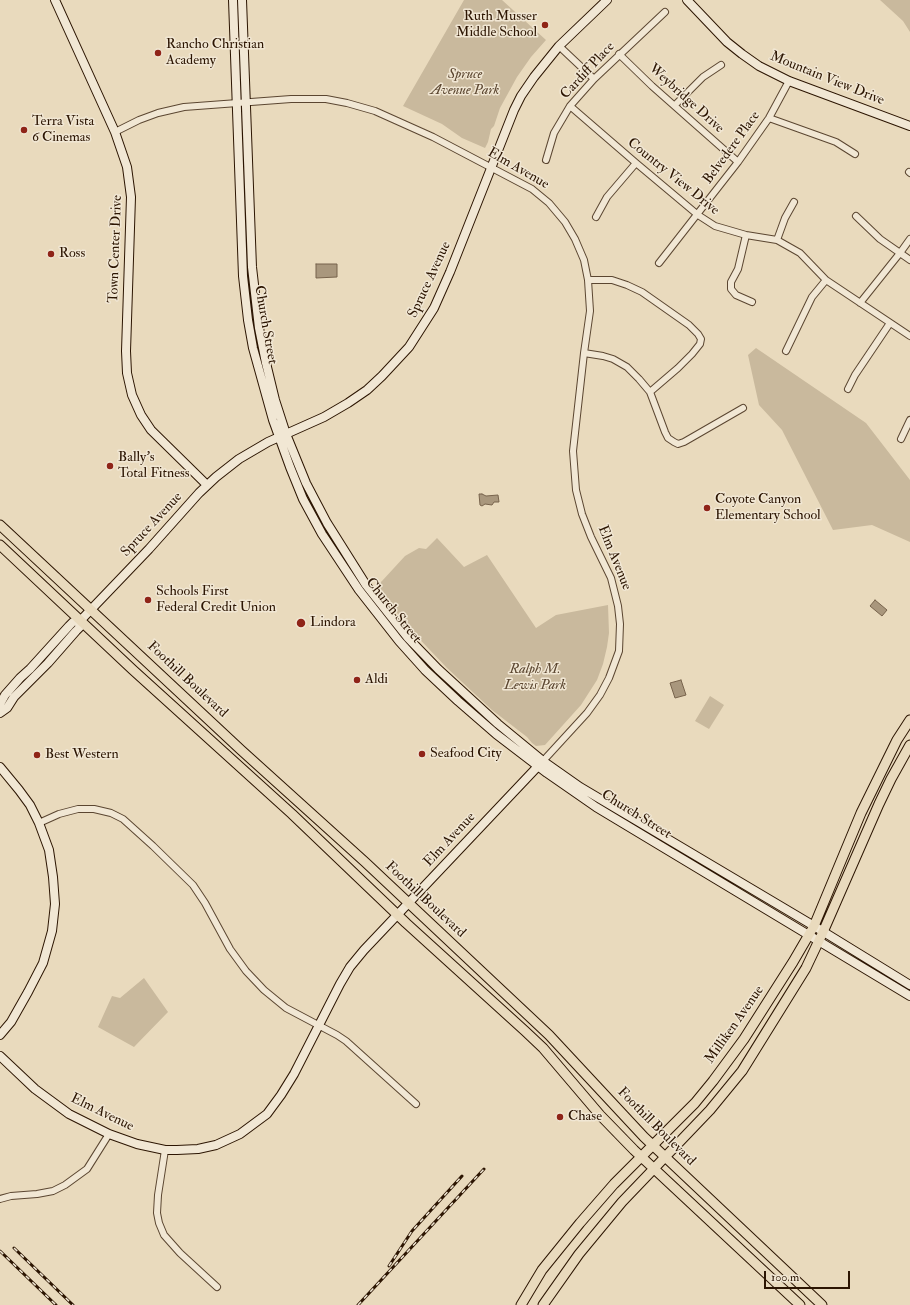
<!DOCTYPE html>
<html>
<head>
<meta charset="utf-8">
<style>
	body { margin:0 }
	#map { position:relative; width:910px; height:1305px; overflow:hidden; background:#e9dabd; font-family:"IM FELL Double Pica",serif }
	canvas { display:block }
	.scale { position:absolute; left:764px; top:1271px; width:86px; height:18px; box-sizing:border-box; border:2px solid #2c1502; border-top:0; padding-left:5px; font-size:12px; line-height:14px; white-space:nowrap; color:#2c1502; -webkit-text-stroke:3px #f1e7d4; paint-order:stroke }
</style>
</head>
<body>
<div id="map">
<canvas width="910" height="1305"></canvas>
<div class="scale">100 m</div>
</div>
<script>
const g = document.querySelector('canvas').getContext('2d');
g.lineJoin = 'round';
function fillPath(path, color) { g.fillStyle = color; g.fill(path, 'evenodd'); }
const poly = rows => new Path2D(rows.map(r => 'M' + r).join(''));
function trace(path, color, width, dash) { g.strokeStyle = color; g.lineWidth = width; g.lineCap = dash ? 'butt' : 'round'; g.setLineDash(dash || []); g.stroke(path); }
function drawText(font, color, halo, rows, align = 'center') {
  g.font = font + ' "IM FELL Double Pica",serif'; g.lineWidth = 3; g.setLineDash([]); g.textBaseline = 'middle'; g.strokeStyle = halo; g.fillStyle = color; for (const [text, x, y, turn = 0] of rows) {
    g.save(); g.translate(x, y); g.rotate((+turn || 0) * Math.PI / 180); g.textAlign = isNaN(turn) ? turn : align; if (halo) g.strokeText(text, 0, 0); g.fillText(text, 0, 0); g.restore();
  }
}
fillPath(poly([
	[464,0,502,0,546,40,531,57,517,77,500,108,494,126,491,129,488,142,485,148,462,138,442,124,403,106],
	[880,0,910,0,910,32,903,21],
	[756,348,866,423,910,480,910,542,872,525,833,530,782,430,759,405,748,355],
	[437,538,464,567,487,555,536,628,556,615,608,605,609,633,607,647,603,664,597,680,581,705,545,745,536,746,532,743,527,737,492,710,447,668,409,628,376,586,382,581,405,556,419,548,426,549],
	[710,696,724,705,709,729,695,721],
	[144,978,168,1012,134,1047,98,1027,112,996,120,998]
]), '#c9b99d');
const water = poly([
	[316,264,337,264,337,277,316,278,316,264],
	[482,494,486,496,498,495,499,502,494,502,492,505,485,504,482,506,480,505,479,494,482,494],
	[875,600,887,610,882,616,870,606,875,600],
	[681,680,686,695,675,698,670,683,681,680]
]);
fillPath(water, '#a9977d');
trace(water, '#77634c', 1);
const street = poly([
	[559,46,594,79],
	[619,54,652,86,738,162],
	[675,105,703,77,721,65],
	[570,106,636,163,698,215,715,226,746,235,777,240,800,253,826,280,910,336],
	[769,118,836,142,855,154],
	[115,132,139,120,158,113,184,107,291,99,326,99,347,103,375,111,433,137,532,189,549,203,565,222,575,239,584,260,588,280,590,311,584,353,573,451,576,490,582,514,591,537,611,578,618,606,620,624,619,651,609,678,600,695,587,713,543,761],
	[546,160,554,133,570,106,594,79,665,12],
	[909,172,910,173],
	[856,216,880,239,910,260],
	[596,217,607,197,636,163],
	[746,235,738,269,731,282,731,289,736,295,752,302],
	[777,240,785,218,794,202],
	[659,263,738,162,769,118,789,81],
	[588,280,612,280,627,285,642,292,689,325,698,334,701,339,700,344,692,354,678,368,650,392],
	[860,303,900,253,910,239],
	[786,351,812,297,826,280],
	[584,353,603,356,613,359,627,367,639,379,650,392,665,432,668,438,674,442,678,444,684,442,743,408],
	[848,389,855,375,890,323],
	[901,439,910,420],
	[39,823,59,814,78,809,94,809,111,813,123,819,153,846,193,885,205,903,230,949,246,971,264,990,286,1008,337,1035,346,1041,416,1104],
	[165,1150,158,1195,157,1213,159,1223,164,1235,180,1253,217,1287],
	[0,1199,11,1196,37,1194,53,1191,65,1185,87,1169,109,1134]
]);
const secondary = poly([
	[55,0,115,132,127,167,131,197,126,351,127,373,132,395,141,415,151,430,207,485],
	[233,0,243,276,248,320,253,348,273,420,290,467,303,499,322,534,359,590,399,641,425,670,458,701,496,734,547,773,596,807,910,996],
	[242,0,252,267,259,328,266,363,275,400,286,434,306,483,327,523,366,585,408,638,438,669,498,724,543,761,580,787,814,926,910,985],
	[687,0,727,42,742,54,759,66,789,81,910,126],
	[0,704,5,695,20,678,30,669,69,626,73,622,80,621],
	[0,713,7,708,14,697,48,663,76,631,80,627,80,621,149,549,199,493,216,477,239,459,268,442,324,417,348,403,367,390,382,376,409,347,434,308,450,272,514,110,521,96,534,77,559,46,607,0],
	[0,767,19,790,30,805,39,823,49,850,53,877,55,904,52,931,43,963,28,992,11,1022,0,1035],
	[0,1056,35,1089,69,1114,109,1134,137,1144,165,1150,177,1150,198,1149,216,1145,240,1134,267,1114,281,1095,294,1074,340,984,350,967,364,950,541,763]
]);
const primary = poly([
	[0,525,241,750,365,862,549,1035,644,1137,822,1305],
	[0,545,133,670,292,814,406,923,525,1031,543,1048,600,1115,634,1150,800,1305],
	[521,1305,542,1270,580,1223,614,1184,695,1103,713,1081,744,1039,793,962,814,926,861,813,897,740,910,720],
	[543,1305,579,1254,622,1202,710,1110,742,1071,806,968,823,932,879,804,891,779,910,745]
]);
trace(street, '#5b4631', 8);
trace(secondary, '#2c1502', 10);
trace(primary, '#2c1502', 11);
trace(street, '#f1e7d4', 6);
trace(secondary, '#f1e7d4', 8);
trace(primary, '#e9dabd', 9);
const rail = poly([
	[14,1248,73,1305],
	[0,1251,56,1305],
	[389,1266,412,1231,462,1176],
	[358,1305,484,1169]
]);
trace(rail, '#2c1502', 3);
trace(rail, '#f1e7d4', 1.5, [4.5]);
for (const [x, y, r, color] of [
	[545,25,4,"#8f2418"],
	[158,53,4,"#8f2418"],
	[24,130,4,"#8f2418"],
	[51,254,4,"#8f2418"],
	[110,466,4,"#8f2418"],
	[707,508,4,"#8f2418"],
	[148,600,4,"#8f2418"],
	[301,623,5,"#8f2418"],
	[357,680,4,"#8f2418"],
	[422,754,4,"#8f2418"],
	[37,755,4,"#8f2418"],
	[560,1117,4,"#8f2418"]
]) { const dot = new Path2D(); dot.arc(x, y, r, 0, 2 * Math.PI); g.fillStyle = color; g.fill(dot); trace(dot, '#f1e7d4', 1.5); }
drawText('14px', '#2c1502', '#f1e7d4', [
	["Ruth Musser",537,17,"right"],
	["Middle School",537,33,"right"],
	["Rancho Christian",166,45],
	["Academy",166,61],
	["Terra Vista",32,122],
	["6 Cinemas",32,138],
	["Ross",59,254],
	["Bally's",118,458],
	["Total Fitness",118,474],
	["Coyote Canyon",715,500],
	["Elementary School",715,516],
	["Schools First",156,592],
	["Federal Credit Union",156,608],
	["Lindora",310,623],
	["Aldi",365,680],
	["Seafood City",430,754],
	["Best Western",45,755],
	["Chase",568,1117]
], 'left');
drawText('14px', '#2c1502', '#f1e7d4', [
	["Cardiff Place",588,71,-47],
	["Mountain View Drive",827,79,22],
	["Weybridge Drive",686,99,42],
	["Belvedere Place",732,148,-54],
	["Elm Avenue",518,169,30],
	["Country View Drive",673,177,39],
	["Town Center Drive",116,249,-88],
	["Spruce Avenue",430,280,-65],
	["Church Street",265,325,80],
	["Spruce Avenue",152,525,-47],
	["Elm Avenue",614,558,68],
	["Church Street",393,611,51],
	["Foothill Boulevard",187,680,43],
	["Church Street",636,815,32],
	["Elm Avenue",450,840,-47],
	["Foothill Boulevard",425,900,43],
	["Milliken Avenue",735,1025,-55],
	["Elm Avenue",102,1113,26],
	["Foothill Boulevard",656,1127,45]
]);
drawText('italic 14px', '#5b4630', '#f1e7d4', [
	["Spruce",465,75],
	["Avenue Park",465,91],
	["Ralph M.",535,670],
	["Lewis Park",535,686]
]);
</script>
</body>
</html>
